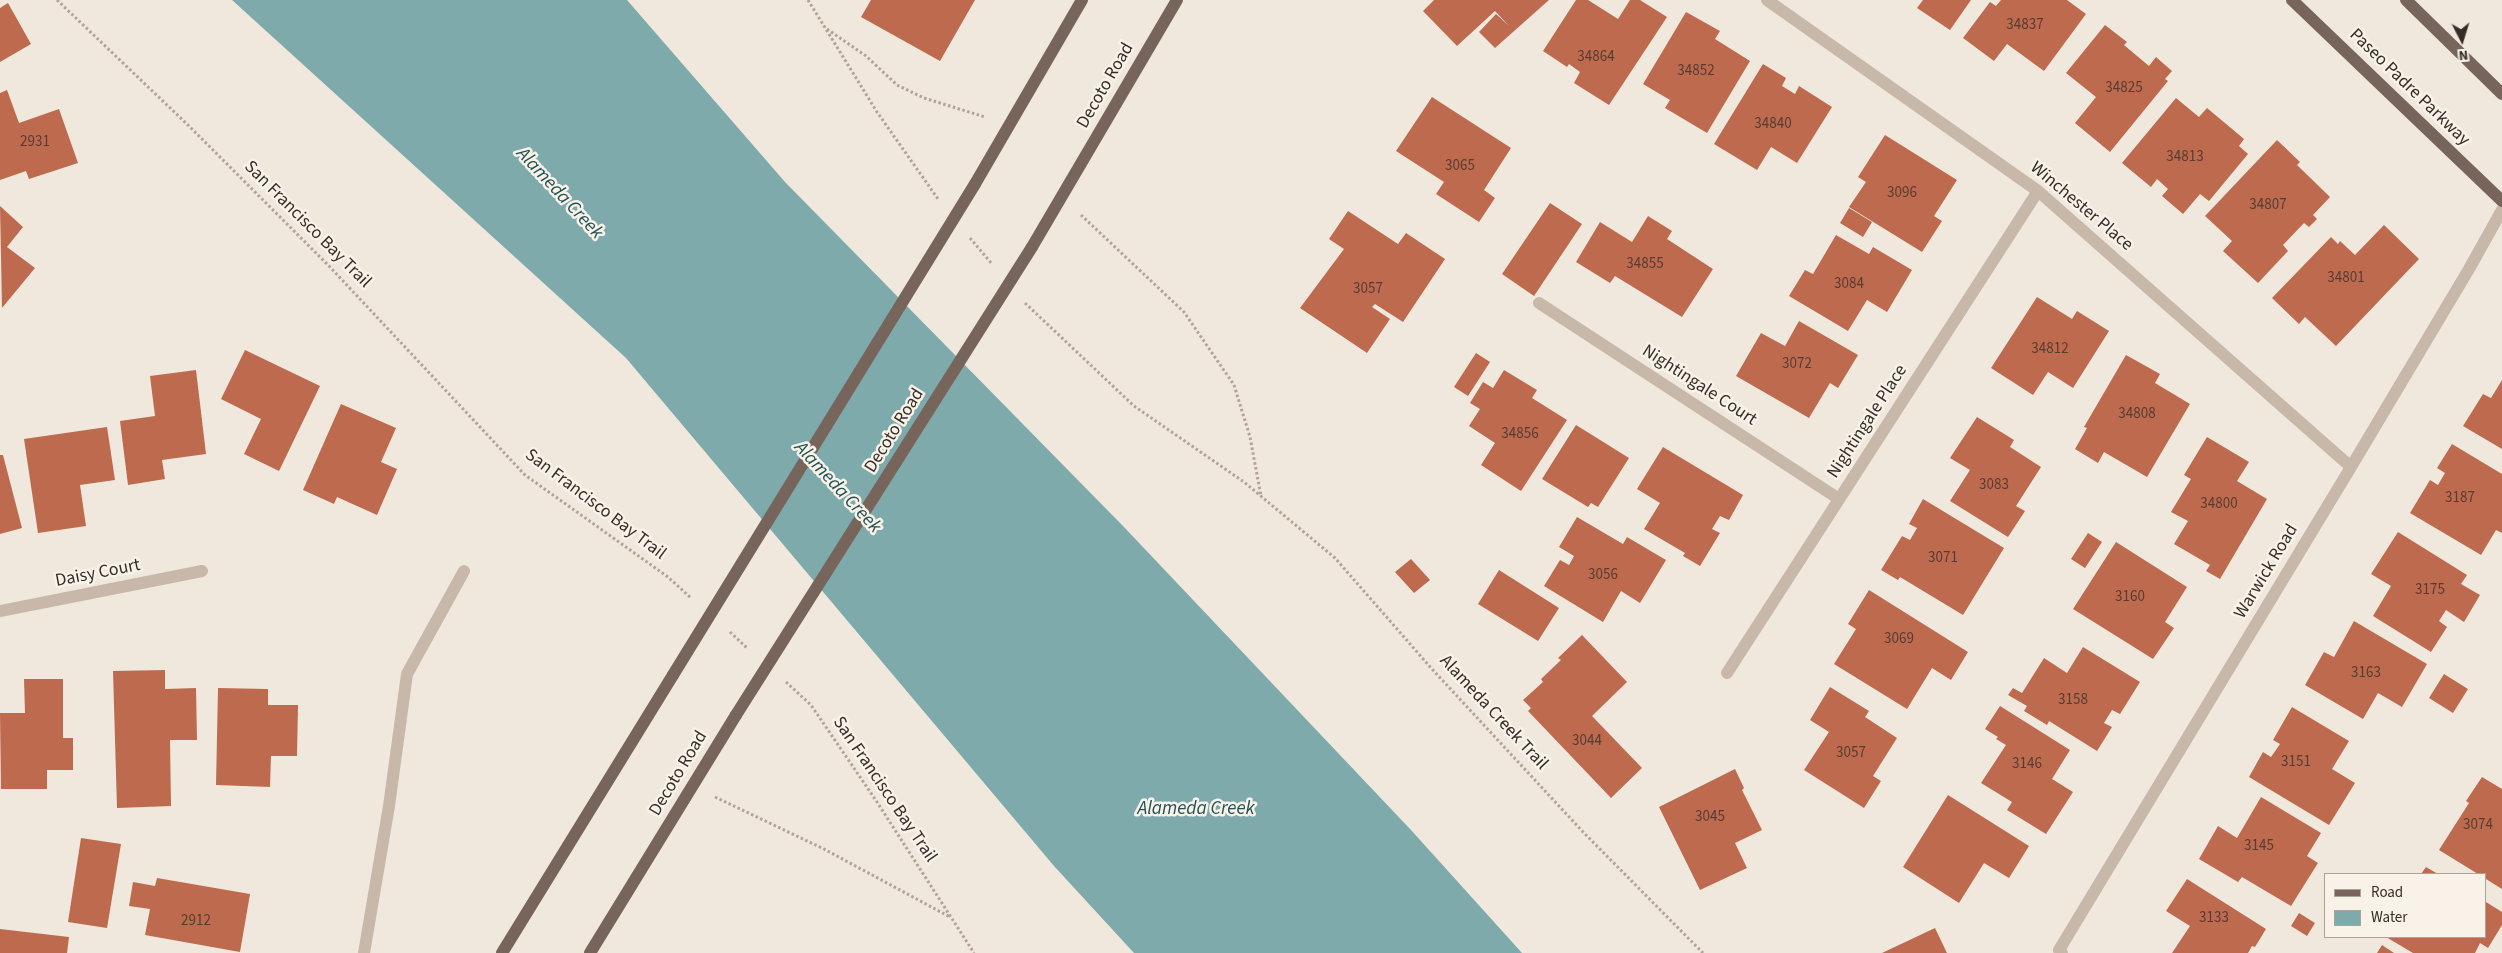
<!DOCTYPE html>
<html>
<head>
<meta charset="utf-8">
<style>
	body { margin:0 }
	#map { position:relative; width:2502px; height:953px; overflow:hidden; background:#f1e8dd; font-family:"Source Sans 3",sans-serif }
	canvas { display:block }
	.legend { position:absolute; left:2324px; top:873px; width:162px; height:65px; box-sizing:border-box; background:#f8f2e9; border:1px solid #aaa39c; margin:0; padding:6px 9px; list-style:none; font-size:15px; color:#362d29 }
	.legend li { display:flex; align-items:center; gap:10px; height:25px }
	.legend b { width:25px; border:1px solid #aaa39c }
	.north { position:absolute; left:2437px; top:15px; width:50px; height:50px; -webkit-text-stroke:4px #f8f2e9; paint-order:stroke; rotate:175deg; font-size:14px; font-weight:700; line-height:20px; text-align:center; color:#362d29 }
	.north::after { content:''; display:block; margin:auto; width:18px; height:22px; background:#362d29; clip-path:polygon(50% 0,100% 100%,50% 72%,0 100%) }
</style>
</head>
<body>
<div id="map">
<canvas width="2502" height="953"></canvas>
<ul class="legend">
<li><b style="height:6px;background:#77655b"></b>Road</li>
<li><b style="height:14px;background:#7eaaac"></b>Water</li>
</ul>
<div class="north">N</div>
</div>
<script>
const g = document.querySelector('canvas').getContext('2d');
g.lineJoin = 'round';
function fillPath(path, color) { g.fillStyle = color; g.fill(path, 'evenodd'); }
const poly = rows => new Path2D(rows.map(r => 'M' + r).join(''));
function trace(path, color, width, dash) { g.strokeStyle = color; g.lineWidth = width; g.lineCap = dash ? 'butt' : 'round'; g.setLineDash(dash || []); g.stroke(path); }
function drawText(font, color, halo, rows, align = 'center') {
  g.font = font + ' "Source Sans 3",sans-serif'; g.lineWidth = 5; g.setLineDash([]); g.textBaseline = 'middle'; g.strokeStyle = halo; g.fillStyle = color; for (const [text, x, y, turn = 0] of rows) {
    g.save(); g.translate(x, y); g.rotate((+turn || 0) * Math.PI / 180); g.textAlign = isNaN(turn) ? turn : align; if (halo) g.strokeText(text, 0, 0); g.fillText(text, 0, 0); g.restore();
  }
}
fillPath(poly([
	[232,0,627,0,785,182,1123,526,1411,830,1522,953,1134,953,1054,866,626,358]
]), '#7eaaac');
fillPath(poly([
	[871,0,975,0,940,61,861,17],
	[1434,0,1549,0,1495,48,1479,32,1496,14,1509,26,1495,11,1457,46,1423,11],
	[1576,0,1588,0,1618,19,1630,0,1640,0,1667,17,1609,105,1574,83,1580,72,1569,64,1567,67,1543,51],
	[1923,0,1971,0,1950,30,1917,8],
	[2001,0,2067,0,2086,14,2044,71,2007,44,1994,61,1963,38,1990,2,1996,6],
	[8,3,31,44,0,62,0,8],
	[1686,12,1720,31,1715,39,1750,61,1707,133,1665,108,1670,100,1643,84],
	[2105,25,2127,42,2124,45,2149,66,2156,57,2172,71,2165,79,2168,81,2110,152,2075,123,2096,97,2066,73],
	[1763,64,1786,78,1782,86,1795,94,1799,86,1832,107,1797,163,1771,147,1757,170,1714,144],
	[7,90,19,123,59,109,78,163,29,179,26,171,0,180,0,93],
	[1432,97,1511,148,1484,190,1495,198,1479,222,1436,194,1444,182,1396,151],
	[2176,98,2199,117,2207,108,2244,139,2239,146,2248,154,2209,201,2200,194,2183,214,2162,196,2168,189,2157,179,2151,187,2122,163],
	[1885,135,1957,180,1934,216,1942,221,1922,252,1849,207,1866,182,1858,177],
	[2277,140,2300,162,2297,165,2330,197,2313,215,2317,219,2309,227,2304,223,2283,245,2288,251,2258,283,2223,251,2232,241,2205,216],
	[1550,203,1582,224,1534,296,1502,274],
	[0,206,23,227,7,247,35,268,2,308],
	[1849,208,1872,222,1863,237,1840,223],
	[1348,211,1398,244,1406,233,1445,259,1403,322,1375,304,1372,307,1390,319,1367,353,1300,308,1344,249,1329,239],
	[1648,216,1672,231,1667,239,1713,269,1682,317,1615,276,1610,283,1576,262,1600,222,1632,242],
	[2384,225,2419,259,2336,346,2305,317,2299,324,2272,298,2331,237,2338,244,2340,241,2355,255],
	[1836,235,1869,254,1873,247,1912,270,1887,312,1867,300,1848,331,1789,296,1805,270,1813,274],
	[2037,297,2072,319,2077,311,2109,331,2073,388,2048,372,2033,395,1991,368],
	[1799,321,1858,355,1838,388,1830,383,1809,418,1736,376,1761,333,1785,346],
	[245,350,320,386,279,471,244,454,261,419,221,399],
	[1476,353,1490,362,1468,396,1454,387],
	[2126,355,2160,374,2155,383,2190,404,2147,477,2104,452,2098,463,2075,449,2087,428,2084,427],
	[196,370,206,454,162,460,165,479,128,485,120,421,155,416,150,376],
	[1504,370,1537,390,1532,398,1567,420,1521,491,1481,465,1495,443,1469,426,1480,409,1470,403,1483,382,1493,388],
	[2502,380,2502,449,2463,426,2483,394,2491,398],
	[341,404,396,428,381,462,397,469,377,515,337,497,334,504,303,490],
	[1977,417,2014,440,2010,447,2041,467,2016,506,2025,511,2008,537,1950,501,1970,470,1950,458],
	[1576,425,1629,458,1598,507,1591,503,1588,507,1542,479],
	[107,427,115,480,80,485,86,526,38,533,24,439],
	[2207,437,2249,462,2237,481,2267,499,2220,579,2206,571,2210,565,2174,544,2188,521,2171,512,2191,479,2184,475],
	[2452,444,2502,474,2502,533,2496,530,2481,555,2410,513,2430,480,2438,485,2445,473,2437,468],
	[1663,447,1743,495,1729,520,1720,516,1712,529,1720,533,1700,566,1683,556,1685,553,1644,529,1660,503,1637,489],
	[0,455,3,455,22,528,0,534],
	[1923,499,2004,548,1963,615,1900,577,1898,580,1881,570,1902,536,1910,540,1917,528,1909,524],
	[1577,517,1623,544,1627,537,1666,560,1640,603,1621,591,1603,622,1544,586,1560,560,1569,565,1574,556,1559,547],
	[2398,532,2467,575,2461,584,2480,595,2464,622,2446,610,2439,621,2447,627,2431,652,2373,616,2391,586,2371,574],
	[2088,533,2102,542,2085,568,2071,559],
	[2116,542,2187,587,2165,622,2174,628,2153,659,2073,609],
	[1411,559,1430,580,1414,593,1395,572],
	[1499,570,1559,608,1538,641,1478,604],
	[1869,590,1968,652,1951,680,1932,668,1907,709,1834,664,1856,629,1848,624],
	[2354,621,2427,664,2402,707,2378,693,2363,719,2305,685,2324,652,2334,657],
	[1582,635,1627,682,1592,716,1642,768,1611,798,1528,711,1531,708,1523,700,1543,682,1541,679,1561,660,1558,658],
	[2083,647,2140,682,2120,714,2112,710,2104,723,2112,727,2097,751,2049,721,2047,725,2024,711,2027,706,2008,695,2013,688,2022,693,2044,658,2067,673],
	[165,670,165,689,196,688,197,740,170,740,171,806,117,808,113,671],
	[2444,674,2468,689,2453,713,2429,698],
	[24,679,63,679,63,738,73,738,73,770,47,770,47,789,1,789,0,713,25,713],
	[1830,687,1869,711,1865,717,1897,738,1873,776,1881,781,1864,808,1804,770,1829,732,1810,720],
	[218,688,268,689,268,705,298,705,297,756,271,756,270,787,216,785],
	[2000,706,2070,750,2052,779,2073,792,2046,834,2007,810,2012,802,1981,783,2006,745,1996,739,1998,737,1985,729],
	[2292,707,2349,741,2332,769,2355,783,2329,825,2249,777,2263,752,2271,757,2280,744,2273,740],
	[1735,769,1744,788,1742,790,1762,830,1735,843,1747,868,1700,890,1659,807],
	[2482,777,2502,789,2502,889,2486,879,2486,874,2478,874,2439,850,2469,803,2466,801],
	[1948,795,2029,846,2009,878,1984,863,1959,903,1903,867],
	[2261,797,2321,833,2307,856,2318,863,2291,906,2242,877,2238,882,2199,859,2218,826,2237,838],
	[81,838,121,844,107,928,68,922],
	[2426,867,2438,874,2421,874],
	[157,878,250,894,240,952,145,935,150,909,129,906,133,882,155,886],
	[2187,879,2266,929,2255,947,2252,946,2248,953,2172,953,2190,926,2166,911],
	[2486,902,2502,912,2502,925,2488,948,2480,943,2475,953,2413,953,2386,937,2486,937],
	[2299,913,2315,923,2307,936,2291,926],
	[1935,928,1947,953,1882,953],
	[0,929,69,937,67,953,0,953],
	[2382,945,2394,953,2377,953]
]), '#bd6a4f');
trace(poly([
	[57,0,189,126,329,266,525,475,668,577,691,598],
	[808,0,877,112,938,199],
	[827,29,866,56,897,85,924,98,985,117],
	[1081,215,1184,312,1234,385,1250,437,1261,496],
	[970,238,992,264],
	[1025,303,1134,406,1244,482,1335,558,1431,668,1584,833,1703,953],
	[730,632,747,648],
	[786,682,811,705,877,802,974,953],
	[715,797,824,849,950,917]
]), '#b4a294', 3, [2.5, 2.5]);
trace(poly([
	[1767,0,2038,191,2351,467],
	[1539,303,1839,499],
	[0,611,202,571],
	[1727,673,2038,191],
	[364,953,389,806,407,674,464,571],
	[2062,953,2059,950,2351,467,2469,269,2502,210]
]), '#c8b8aa', 12);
trace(poly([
	[2292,0,2502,201],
	[2406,0,2502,94],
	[975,184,1082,0],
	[1032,247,1177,0],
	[502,953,673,675],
	[590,953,736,715]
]), '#77655b', 12);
trace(poly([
	[673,675,975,184],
	[736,715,1032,247]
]), '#77655b', 12);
drawText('15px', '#583c32', null, [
	["34837",2025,26],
	["34864",1596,58],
	["34852",1696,72],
	["34825",2124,89],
	["34840",1773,125],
	["2931",35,143],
	["34813",2185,158],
	["3065",1460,167],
	["3096",1902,194],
	["34807",2268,206],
	["34855",1645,265],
	["34801",2346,279],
	["3084",1849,285],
	["3057",1368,290],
	["34812",2050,350],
	["3072",1797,365],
	["34808",2137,415],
	["34856",1520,435],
	["3083",1994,486],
	["3187",2460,499],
	["34800",2219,505],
	["3071",1943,559],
	["3056",1603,576],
	["3175",2430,591],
	["3160",2130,598],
	["3069",1899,640],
	["3163",2366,674],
	["3158",2073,701],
	["3044",1587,742],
	["3057",1851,754],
	["3151",2296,763],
	["3146",2027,765],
	["3045",1710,818],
	["3074",2478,826],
	["3145",2259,847],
	["3133",2214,919],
	["2912",196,922]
]);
drawText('18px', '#362d29', '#f8f2e9', [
	["Decoto Road",1106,86,-60],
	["Paseo Padre Parkway",2409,88,44],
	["Winchester Place",2081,207,40],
	["San Francisco Bay Trail",307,225,45],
	["Nightingale Court",1699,386,33],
	["Nightingale Place",1868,422,-57],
	["Decoto Road",895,431,-58],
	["San Francisco Bay Trail",595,505,37],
	["Warwick Road",2267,572,-59],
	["Daisy Court",98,574,-11],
	["Alameda Creek Trail",1493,713,47],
	["Decoto Road",679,774,-59],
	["San Francisco Bay Trail",884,790,56]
]);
drawText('italic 19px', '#215154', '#f8f2e9', [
	["Alameda Creek",559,194,47],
	["Alameda Creek",837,488,47],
	["Alameda Creek",1196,810]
]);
</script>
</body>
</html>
